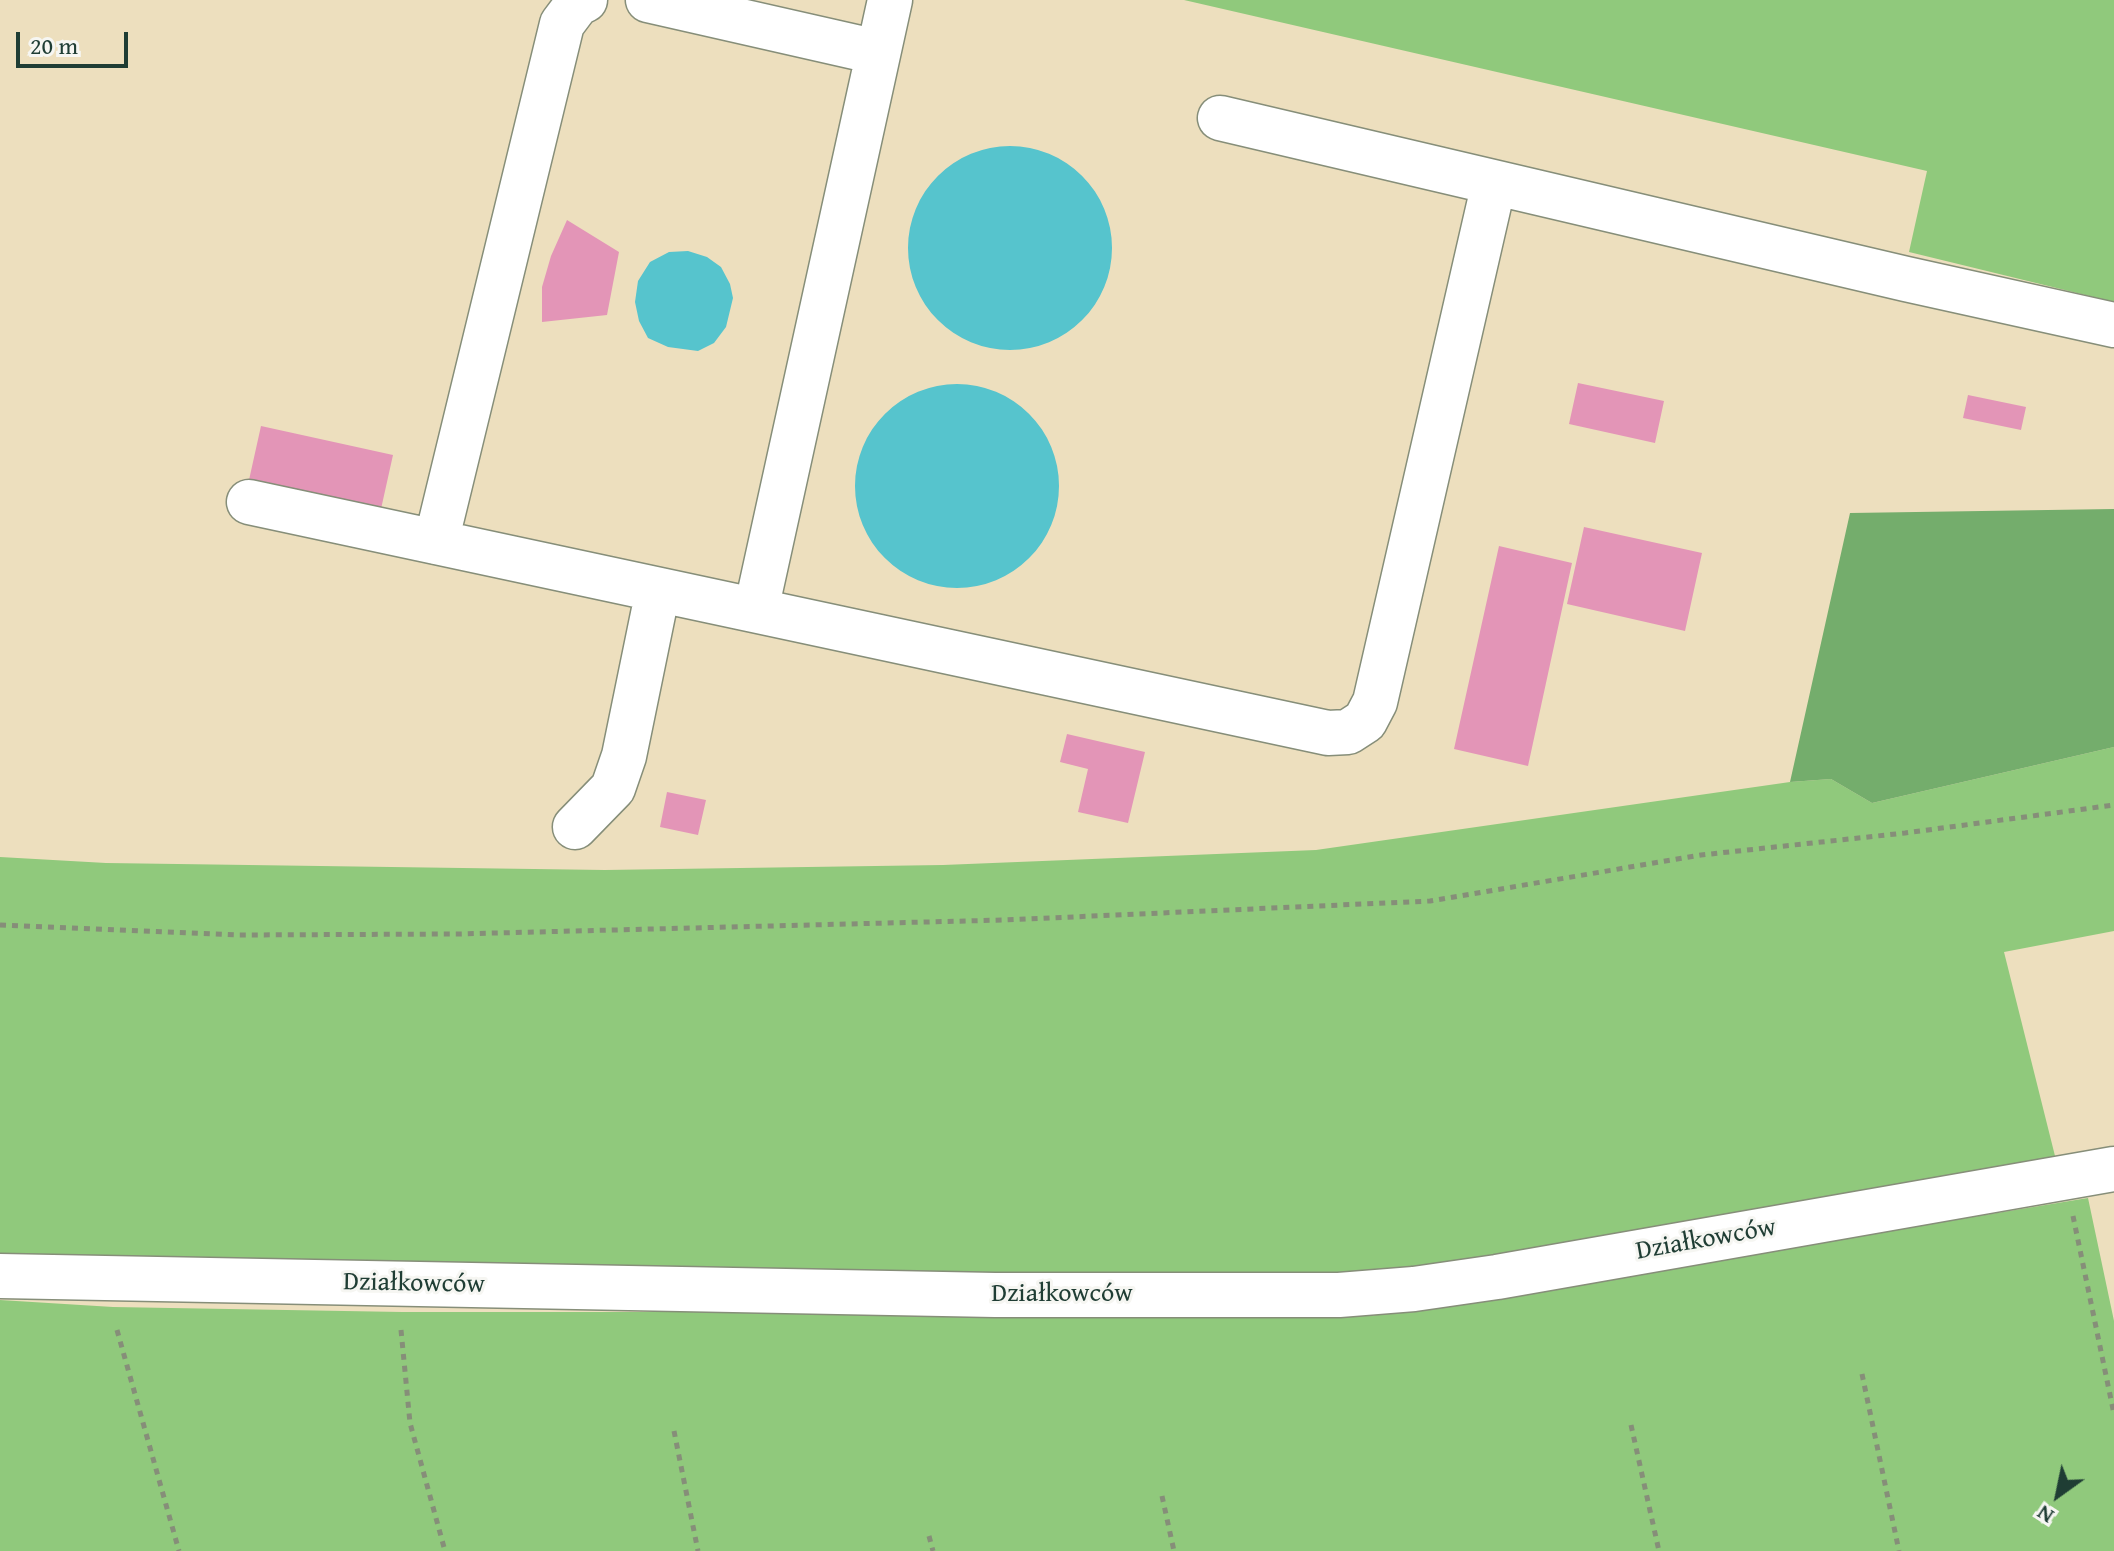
<!DOCTYPE html>
<html>
<head>
<meta charset="utf-8">
<style>
	body { margin:0 }
	#map { position:relative; width:2114px; height:1551px; overflow:hidden; background:#eddfbe; font-family:"Gentium Book Plus",serif }
	canvas { display:block }
	.north { position:absolute; left:2018px; top:1455px; width:80px; height:80px; -webkit-text-stroke:6px #f6f6f2; paint-order:stroke; rotate:213deg; font-size:22px; font-weight:700; line-height:32px; text-align:center; color:#1f3d34 }
	.north::after { content:''; display:block; margin:auto; width:28px; height:36px; background:#1f3d34; clip-path:polygon(50% 0,100% 100%,50% 72%,0 100%) }
	.scale { position:absolute; left:16px; top:32px; width:112px; height:36px; box-sizing:border-box; border:4px solid #1f3d34; border-top:0; padding-left:10px; font-size:24px; line-height:28px; white-space:nowrap; color:#1f3d34; -webkit-text-stroke:6px #f6f6f2; paint-order:stroke }
</style>
</head>
<body>
<div id="map">
<canvas width="2114" height="1551"></canvas>
<div class="north">N</div>
<div class="scale">20 m</div>
</div>
<script>
const g = document.querySelector('canvas').getContext('2d');
g.lineJoin = 'round';
function fillPath(path, color) { g.fillStyle = color; g.fill(path, 'evenodd'); }
const poly = rows => new Path2D(rows.map(r => 'M' + r).join(''));
function trace(path, color, width, dash) { g.strokeStyle = color; g.lineWidth = width; g.lineCap = dash ? 'butt' : 'round'; g.setLineDash(dash || []); g.stroke(path); }
function drawText(font, color, halo, rows, align = 'center') {
  g.font = font + ' "Gentium Book Plus",serif'; g.lineWidth = 6; g.setLineDash([]); g.textBaseline = 'middle'; g.strokeStyle = halo; g.fillStyle = color; for (const [text, x, y, turn = 0] of rows) {
    g.save(); g.translate(x, y); g.rotate((+turn || 0) * Math.PI / 180); g.textAlign = isNaN(turn) ? turn : align; if (halo) g.strokeText(text, 0, 0); g.fillText(text, 0, 0); g.restore();
  }
}
fillPath(poly([
	[1184,0,2114,0,2114,302,1909,252,1927,171],
	[2114,747,2114,931,2004,952,2055,1156,1511,1274,1384,1279,0,1266,0,857,106,863,605,870,943,865,1316,850,1790,782,1831,779,1872,803],
	[2088,1198,2114,1321,2114,1551,0,1551,0,1300,113,1307,402,1312,1072,1312,1370,1316]
]), '#90c97c');
fillPath(poly([
	[2114,509,2114,747,1872,803,1831,779,1790,782,1850,513]
]), '#74ad6c');
fillPath(poly([
	'908 248a102 102 0 1 1 204 0a102 102 0 1 1-204 0Z',
	[688,251,707,257,721,267,730,284,733,298,726,327,714,343,698,351,668,347,648,338,639,321,635,302,638,281,650,262,669,252],
	'855 486a102 102 0 1 1 204 0a102 102 0 1 1-204 0Z'
]), '#56c4cd');
fillPath(poly([
	[567,220,619,252,607,315,542,322,542,287,551,256],
	[1578,383,1664,401,1655,443,1569,424],
	[1968,395,2026,407,2021,430,1963,418],
	[261,426,393,455,379,518,247,489],
	[1584,527,1702,553,1685,631,1567,604],
	[1499,546,1572,563,1528,766,1454,749],
	[1067,734,1145,752,1128,823,1078,812,1088,769,1060,762],
	[667,792,706,800,698,835,660,827]
]), '#e395b7');
const minor = poly([
	[648,0,877,52],
	[1220,118,1906,279,2114,325],
	[249,502,1328,733,1348,732,1365,721,1375,702,1494,183],
	[436,542,562,24,577,4,585,0],
	[756,610,890,0],
	[575,827,613,788,624,756,658,590],
	[0,1276,995,1295,1339,1295,1414,1289,1497,1277,2114,1169]
]);
trace(minor, '#868e79', 47);
trace(poly([
	[0,925,237,935,457,934,1004,920,1430,901,1701,855,1905,833,2114,805],
	[2073,1216,2114,1414],
	[117,1330,179,1551],
	[401,1330,410,1423,445,1551],
	[1862,1374,1899,1551],
	[1631,1425,1659,1551],
	[674,1431,698,1551],
	[1162,1496,1174,1551],
	[929,1536,933,1551]
]), '#868e79', 5, [6, 6]);
trace(minor, '#fff', 44);
drawText('26px', '#1f3d34', '#f6f6f2', [
	["Działkowców",1706,1240,-10],
	["Działkowców",414,1284,1],
	["Działkowców",1062,1294]
]);
</script>
</body>
</html>
